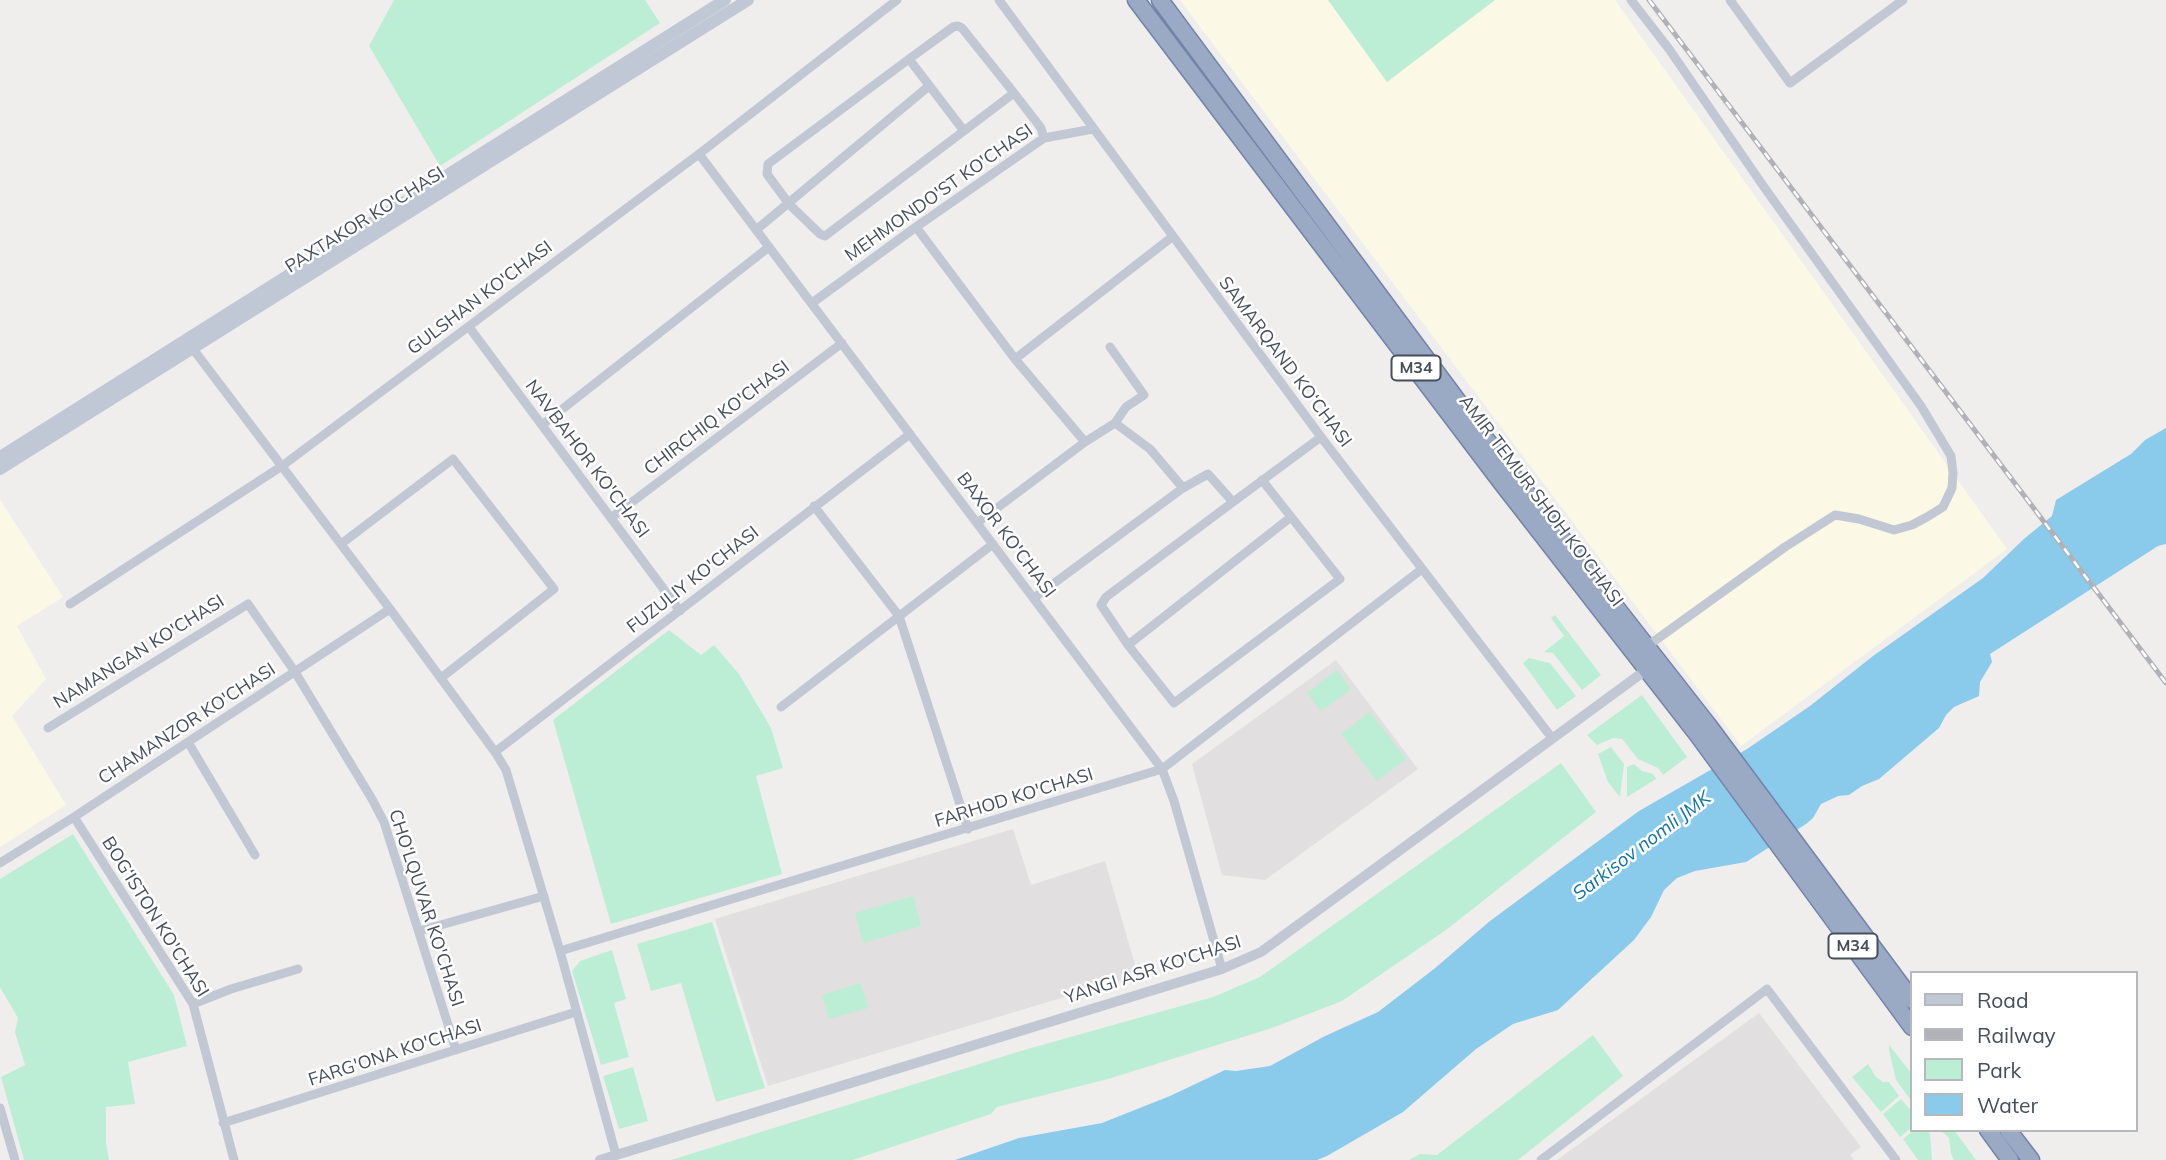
<!DOCTYPE html>
<html>
<head>
<meta charset="utf-8">
<style>
	body { margin:0 }
	#map { position:relative; width:2166px; height:1160px; overflow:hidden; background:#f0eeed; font-family:Mulish,sans-serif }
	canvas { display:block }
	.legend { position:absolute; left:1910px; top:971px; width:228px; height:161px; box-sizing:border-box; background:#fff; border:2px solid #b5b8bd; margin:0; padding:9px 12px; list-style:none; font-size:21px; color:#464e5a }
	.legend li { display:flex; align-items:center; gap:14px; height:35px }
	.legend b { width:35px; border:2px solid #b5b8bd }
</style>
</head>
<body>
<div id="map">
<canvas width="2166" height="1160"></canvas>
<ul class="legend">
<li><b style="height:9px;background:#c0c8d6"></b>Road</li>
<li><b style="height:9px;background:#b0b2b8"></b>Railway</li>
<li><b style="height:19px;background:#bceed5"></b>Park</li>
<li><b style="height:19px;background:#8acaea"></b>Water</li>
</ul>
</div>
<script>
const g = document.querySelector('canvas').getContext('2d');
g.lineJoin = 'round';
function fillPath(path, color) { g.fillStyle = color; g.fill(path, 'evenodd'); }
const poly = rows => new Path2D(rows.map(r => 'M' + r).join(''));
function trace(path, color, width, dash) { g.strokeStyle = color; g.lineWidth = width; g.lineCap = dash ? 'butt' : 'round'; g.setLineDash(dash || []); g.stroke(path); }
function drawText(font, color, halo, rows, align = 'center') {
  g.font = font + ' Mulish,sans-serif'; g.lineWidth = 5; g.setLineDash([]); g.textBaseline = 'middle'; g.strokeStyle = halo; g.fillStyle = color; for (const [text, x, y, turn = 0] of rows) {
    g.save(); g.translate(x, y); g.rotate((+turn || 0) * Math.PI / 180); g.textAlign = isNaN(turn) ? turn : align; if (halo) g.strokeText(text, 0, 0); g.fillText(text, 0, 0); g.restore();
  }
}
fillPath(poly([
	[1180,0,1615,0,2007,549,1741,746],
	[0,500,63,597,17,626,46,679,12,716,66,805,0,847]
]), '#fbf8e6');
fillPath(poly([
	[1336,660,1418,769,1265,880,1222,875,1192,764],
	[1013,829,1031,885,1105,861,1138,975,768,1086,715,919],
	[1759,1013,1861,1147,1850,1155,1854,1160,1557,1160]
]), '#e1dfdf');
fillPath(poly([
	[394,0,645,0,660,23,440,166,369,46],
	[1328,0,1495,0,1387,82],
	[1555,615,1601,675,1582,690,1553,653,1544,652,1564,636,1551,618],
	[669,630,701,655,714,645,739,674,771,728,783,768,756,776,782,874,611,924,553,720],
	[1529,658,1550,663,1576,696,1557,710,1523,663],
	[1337,670,1351,689,1321,711,1307,693],
	[1642,695,1687,757,1663,775,1658,768,1638,759,1622,739,1613,738,1597,745,1587,735],
	[1370,712,1406,759,1377,781,1341,734],
	[1611,747,1624,764,1620,797,1608,782,1598,754],
	[1561,763,1596,812,1446,930,1342,1001,1272,1028,1108,1079,997,1107,991,1114,853,1160,671,1160,1024,1050,1213,997,1260,977],
	[1634,764,1642,771,1653,774,1656,779,1627,797,1627,767],
	[73,834,174,995,187,1046,128,1062,135,1104,106,1107,106,1143,109,1160,24,1160,1,1077,25,1065,15,1032,18,1018,0,987,0,879],
	[913,896,921,926,863,943,855,913],
	[712,922,765,1088,716,1102,681,983,651,991,637,944],
	[612,950,626,999,614,1003,629,1057,601,1065,572,971,580,961],
	[861,983,868,1008,829,1019,822,995],
	[1593,1035,1623,1076,1518,1160,1409,1160,1420,1154,1437,1155],
	[1889,1045,1912,1074,1912,1102,1896,1080,1889,1050],
	[1868,1064,1876,1077,1883,1082,1889,1082,1899,1096,1881,1112,1852,1077],
	[633,1067,648,1121,619,1129,603,1076],
	[1901,1099,1912,1112,1912,1127,1900,1137,1883,1114],
	[1914,1130,1927,1130,1930,1134,1932,1160,1918,1160,1903,1139],
	[1933,1130,1954,1130,1976,1160,1954,1160,1951,1154,1949,1138,1944,1133]
]), '#bceed5');
fillPath(poly([
	[2166,428,2166,544,2158,546,1990,654,1992,662,1980,682,1979,696,1954,707,1946,715,1939,728,1879,779,1862,786,1849,795,1838,796,1821,804,1813,818,1806,824,1746,862,1695,871,1677,878,1664,890,1651,917,1634,940,1558,1010,1513,1024,1476,1049,1403,1112,1327,1156,1317,1160,955,1160,1019,1138,1102,1123,1170,1096,1225,1070,1236,1071,1270,1066,1325,1036,1378,1012,1434,969,1490,921,1639,811,1747,749,1810,706,1873,656,1983,578,2025,538,2052,516,2056,500,2131,454,2145,440]
]), '#8acaea');
const trunk = poly([
	[1136,0,1501,482,1697,734,1912,1027],
	[1160,0,1511,473,1708,725,1912,1000],
	[1988,1130,2010,1160],
	[2008,1130,2031,1160]
]);
trace(trunk, '#7184a8', 19);
trace(poly([
	[999,0,1321,437,1552,738],
	[1631,0,1669,49,1764,187,1921,406,1951,456,1953,473,1952,488,1943,507,1927,517,1912,525,1894,530,1859,519,1835,515,1785,547,1646,647],
	[1730,0,1790,83,1903,0],
	[909,59,964,131],
	[1014,93,825,236,820,234,789,204,767,174,768,164,909,59,953,27,958,26,962,28,1014,93,1041,128,1044,138],
	[699,154,1162,769,1174,801,1222,969],
	[916,227,1015,359,1085,442],
	[756,230,929,86],
	[812,303,916,227,1044,138,1093,129],
	[469,327,680,611],
	[190,345,390,609,495,752,506,770,560,951,616,1155],
	[1110,347,1144,395,1126,407,1115,423,1150,449,1183,488,1208,474,1233,502,1321,437],
	[1015,359,1172,237],
	[542,425,769,247],
	[1233,502,1106,597,1101,605,1128,645,1174,703,1340,579,1262,480],
	[814,506,899,616,968,829],
	[611,518,842,343],
	[977,523,1085,442,1115,423],
	[341,544,453,459,554,589,441,678],
	[1034,598,1183,488],
	[70,604,282,466,699,154,897,0],
	[1128,645,1291,517],
	[781,707,993,544],
	[48,728,248,604,295,672,372,799,384,822,456,1050],
	[188,742,255,855],
	[495,752,910,434],
	[74,817,193,1004,234,1160],
	[0,863,74,817,390,609],
	[419,931,544,896],
	[560,951,1162,769,1422,569],
	[193,1004,231,989,298,969],
	[0,1108,15,1160],
	[223,1123,576,1012],
	[1541,1160,1767,989,1896,1160]
]), '#c1c8d3', 9);
trace(poly([
	[600,1160,1222,969,1261,952,1646,670]
]), '#c1c8d3', 10);
trace(poly([
	[0,457,725,0],
	[0,469,748,0]
]), '#c0c8d6', 12);
trace(trunk, '#9aa9c4', 16);
const rail = poly([
	[1649,0,2166,683]
]);
trace(rail, '#b0b2b8', 5);
trace(rail, '#fff', 2.5, [8]);
for (const [x, y, w] of [
	[1416,368,49],
	[1853,946,49]
]) { const box = new Path2D(); box.roundRect(x - w / 2, y - 12.5, w, 25, 5); g.fillStyle = '#fff'; g.fill(box); trace(box, '#464e5a', 2); }
drawText('bold 16px', '#464e5a', null, [
	["M34",1416,368],
	["M34",1853,946]
]);
drawText('18px', '#464e5a', '#fff', [
	["MEHMONDO'ST KO'CHASI",939,193,-35],
	["PAXTAKOR KO'CHASI",365,220,-32],
	["GULSHAN KO'CHASI",480,298,-37],
	["SAMARQAND KO‘CHASI",1285,362,53],
	["CHIRCHIQ KO'CHASI",717,418,-37],
	["NAVBAHOR KO'CHASI",587,459,53],
	["AMIR TEMUR SHOH KO'CHASI",1541,501,53],
	["BAXOR KO'CHASI",1006,535,53],
	["FUZULIY KO'CHASI",693,580,-38],
	["NAMANGAN KO'CHASI",139,652,-32],
	["CHAMANZOR KO'CHASI",187,724,-33],
	["FARHOD KO'CHASI",1014,798,-17],
	["CHO‘LQUVAR KO'CHASI",426,908,72],
	["BOG‘ISTON KO'CHASI",155,917,58],
	["YANGI ASR KO'CHASI",1153,970,-18],
	["FARG'ONA KO'CHASI",395,1053,-18]
]);
drawText('italic 19px', '#0f73a5', '#fff', [
	["Sarkisov nomli JMK",1642,846,-37]
]);
</script>
</body>
</html>
